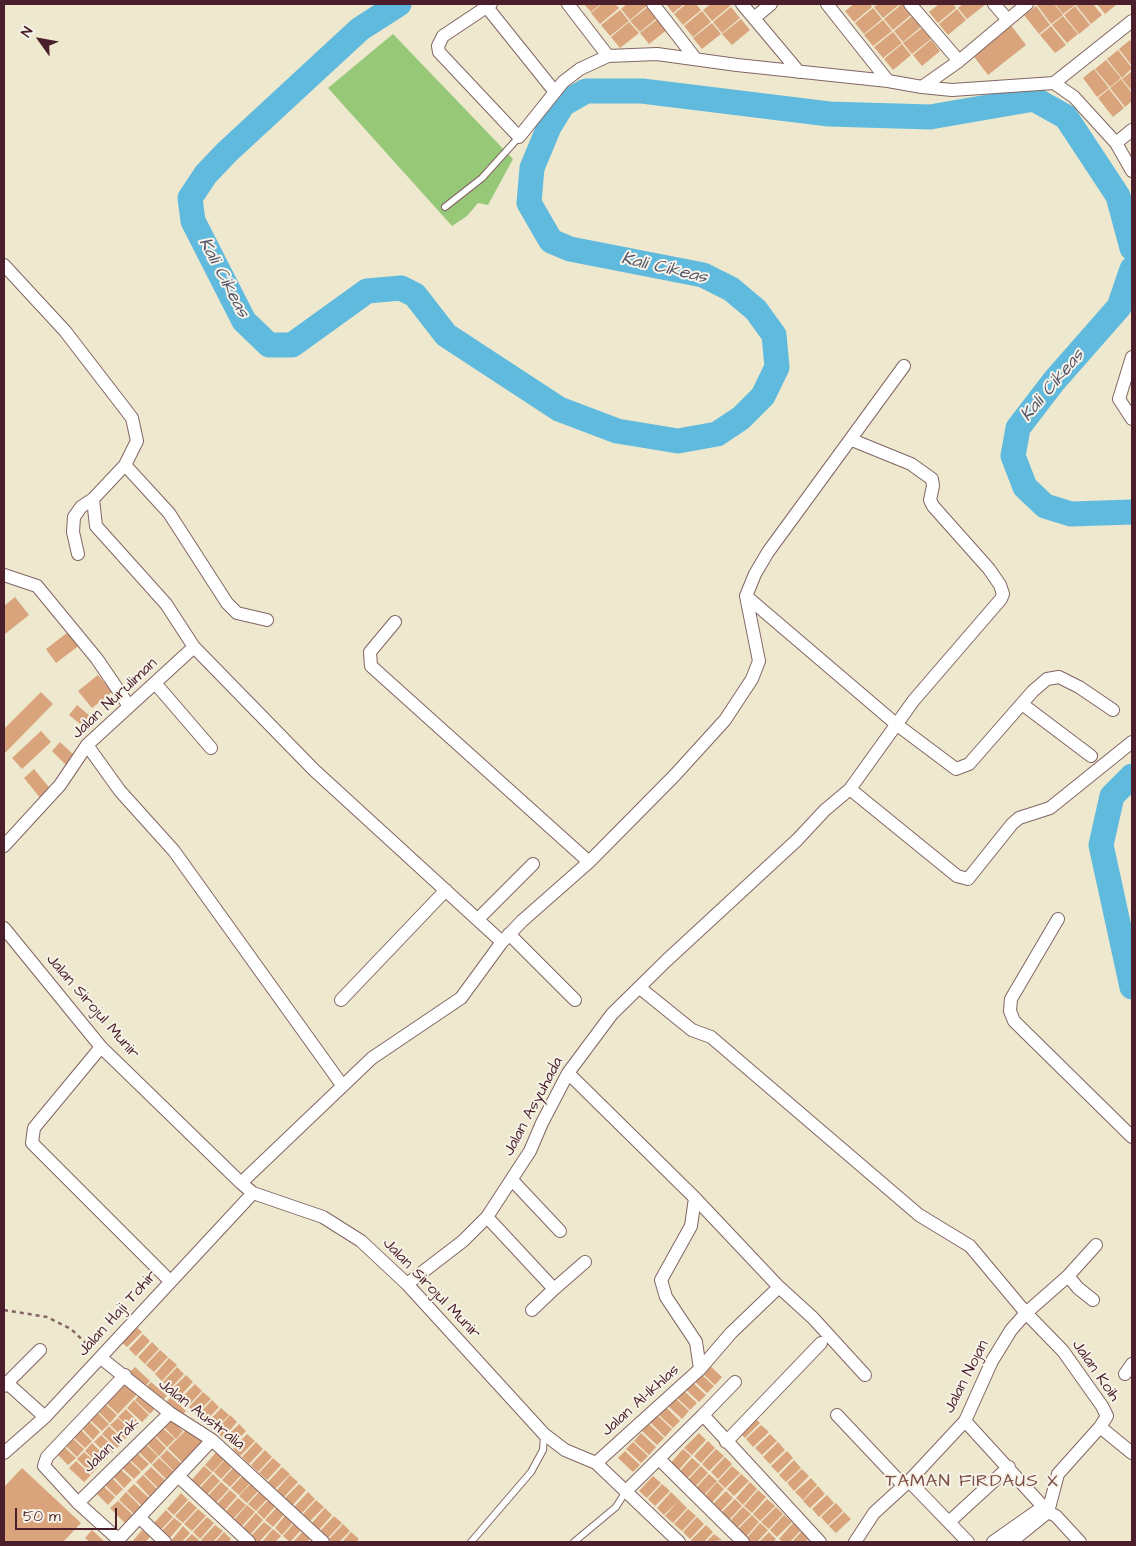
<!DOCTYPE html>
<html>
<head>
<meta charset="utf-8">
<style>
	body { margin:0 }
	#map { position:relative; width:1136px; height:1546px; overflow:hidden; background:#ede8ce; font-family:"Architects Daughter",sans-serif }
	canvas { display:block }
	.frame { position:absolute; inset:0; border:5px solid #4a1f2b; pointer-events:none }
	.north { position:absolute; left:15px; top:15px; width:50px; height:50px; -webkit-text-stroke:4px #f7f3e8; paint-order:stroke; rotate:302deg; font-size:14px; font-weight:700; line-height:20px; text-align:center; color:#4a1f2b }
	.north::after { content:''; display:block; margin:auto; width:18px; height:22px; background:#4a1f2b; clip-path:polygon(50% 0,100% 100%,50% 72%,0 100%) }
	.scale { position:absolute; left:15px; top:1508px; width:102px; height:22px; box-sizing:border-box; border:2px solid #4a1f2b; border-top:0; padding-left:6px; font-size:15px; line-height:18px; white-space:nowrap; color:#4a1f2b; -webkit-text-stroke:4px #f7f3e8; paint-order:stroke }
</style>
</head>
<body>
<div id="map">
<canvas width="1136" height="1546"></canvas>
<div class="frame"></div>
<div class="north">N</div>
<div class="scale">50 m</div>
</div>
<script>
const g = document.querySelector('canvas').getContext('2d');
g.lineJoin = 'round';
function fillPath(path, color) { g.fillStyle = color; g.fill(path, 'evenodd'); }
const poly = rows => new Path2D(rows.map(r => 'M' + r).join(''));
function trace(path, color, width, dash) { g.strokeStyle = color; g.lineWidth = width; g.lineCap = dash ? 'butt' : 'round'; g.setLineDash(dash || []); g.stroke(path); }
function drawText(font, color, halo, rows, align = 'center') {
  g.font = font + ' "Architects Daughter",sans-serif'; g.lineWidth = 4; g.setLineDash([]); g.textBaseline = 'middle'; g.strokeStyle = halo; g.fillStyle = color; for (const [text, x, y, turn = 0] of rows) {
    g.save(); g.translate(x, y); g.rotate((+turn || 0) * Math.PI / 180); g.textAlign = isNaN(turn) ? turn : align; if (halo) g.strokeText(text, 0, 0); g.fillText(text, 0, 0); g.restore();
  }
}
fillPath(poly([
	[393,34,513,159,488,205,478,203,467,216,452,226,328,88]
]), '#97c878');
trace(poly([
	[399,4,360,29,227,152,206,174,190,198,193,221,244,321,269,345,292,345,367,291,401,288,415,295,446,335,559,409,617,431,678,441,717,434,741,418,763,396,777,367,774,335,756,310,731,289,703,275,570,249,551,241,529,203,532,168,549,127,563,104,586,91,642,91,829,114,930,117,1034,99,1066,117,1118,196,1132,248],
	[1132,269,1119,307,1054,381,1018,428,1013,456,1025,487,1045,506,1071,514,1132,512],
	[1132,776,1112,796,1101,845,1132,987]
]), '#60bade', 25);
fillPath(poly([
	[584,4,601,4,591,12],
	[602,4,615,4,619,8,600,24,591,13],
	[627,4,649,4,630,20,621,9],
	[666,4,684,4,673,13],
	[686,4,696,4,701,10,683,25,674,14],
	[711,4,729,4,730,6,712,21,703,10],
	[854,4,870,4,872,7,854,22,845,11],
	[878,4,900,4,883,18,874,7],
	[902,4,911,15,893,30,884,19],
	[939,4,953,4,956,8,938,23,929,12],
	[963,4,986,4,967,19,958,8],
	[1039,4,1054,4,1063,15,1051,24,1037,5],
	[1055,4,1073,4,1075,5,1063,14],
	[1078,4,1093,4,1102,15,1091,24,1076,5],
	[1097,4,1117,4,1105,14],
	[649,6,658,17,640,32,630,21],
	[1036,6,1050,25,1039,34,1024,15],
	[1075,6,1090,25,1079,34,1064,15],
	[731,7,740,18,722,33,713,22],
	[873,8,882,19,864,34,855,23],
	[957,9,966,20,948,35,939,24],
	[620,10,629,21,610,36,601,25],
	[702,11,711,22,693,37,684,26],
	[912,16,921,27,903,42,894,31],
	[1063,16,1078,34,1067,43,1052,25],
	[659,18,668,29,649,44,640,33],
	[741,19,750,30,732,45,722,34],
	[883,20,892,31,873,46,864,35],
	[629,22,639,33,620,48,611,37],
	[712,23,721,34,702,49,693,38],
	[1010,24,1026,45,988,75,972,54],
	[1051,26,1066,45,1055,53,1040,35],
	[922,28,931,39,912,54,903,43],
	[893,32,902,43,883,58,874,47],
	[931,40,940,51,922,66,913,55],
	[1130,40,1132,43,1132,66,1119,49],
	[902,44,911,55,893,70,884,59],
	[1118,50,1132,68,1122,78,1107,59],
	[1106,60,1121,78,1110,87,1095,69],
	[1094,69,1109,88,1097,97,1083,78],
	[1132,71,1132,91,1122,79],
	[1121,79,1132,93,1132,101,1125,107,1110,88],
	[1109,89,1124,108,1113,117,1098,98],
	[15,597,29,615,5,634,4,606],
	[71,630,81,644,56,663,46,649],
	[98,675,112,692,92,708,78,691],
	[41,692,53,704,4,754,4,729],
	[77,705,97,722,89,731,69,715],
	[41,731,51,742,22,769,12,758],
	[60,742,76,757,67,766,52,751],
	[34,769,52,791,41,799,24,778],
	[134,1325,142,1332,127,1347,120,1341],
	[143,1334,150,1341,136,1356,129,1349],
	[152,1342,159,1349,145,1364,138,1357],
	[160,1350,168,1357,154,1372,146,1365],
	[169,1358,177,1365,162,1381,155,1374],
	[707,1363,722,1377,715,1385,700,1371],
	[135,1367,150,1381,143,1388,128,1374],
	[177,1367,184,1374,170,1389,163,1382],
	[699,1372,714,1386,707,1393,692,1379],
	[186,1375,193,1382,179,1397,171,1390],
	[126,1377,140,1391,118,1414,103,1400],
	[691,1381,706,1395,699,1402,684,1388],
	[151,1382,167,1396,159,1403,144,1389],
	[195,1384,202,1391,188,1406,180,1399],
	[682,1389,697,1403,690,1410,675,1396],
	[142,1392,157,1406,150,1414,135,1400],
	[203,1392,211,1399,196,1414,189,1407],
	[171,1397,186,1411,179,1418,164,1404],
	[674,1397,689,1411,682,1419,667,1405],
	[134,1400,149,1415,142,1422,127,1408],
	[212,1400,219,1407,205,1422,198,1415],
	[102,1401,117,1415,110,1423,95,1408],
	[665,1406,680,1421,673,1428,658,1414],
	[221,1408,229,1415,215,1430,207,1423],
	[94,1409,109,1424,102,1431,87,1417],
	[126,1409,140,1424,133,1431,118,1417],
	[230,1415,237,1422,223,1438,216,1431],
	[657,1415,672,1429,665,1437,650,1422],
	[753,1416,760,1423,745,1438,738,1431],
	[168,1417,183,1431,176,1439,161,1424],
	[86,1418,100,1432,93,1440,79,1425],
	[118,1418,132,1432,125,1439,110,1425],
	[239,1424,246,1431,232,1446,224,1439],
	[649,1424,664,1438,657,1445,642,1431],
	[159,1425,175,1439,167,1447,152,1432],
	[761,1425,769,1432,753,1447,746,1439],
	[77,1426,92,1441,85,1448,70,1434],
	[109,1426,124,1441,117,1448,102,1434],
	[189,1427,204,1441,183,1463,168,1448],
	[641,1433,656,1447,649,1455,634,1441],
	[699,1433,706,1440,692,1455,684,1448],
	[152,1434,166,1448,159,1456,144,1441],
	[247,1434,255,1441,240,1456,233,1449],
	[770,1434,777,1441,762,1455,755,1448],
	[69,1435,84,1449,77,1457,62,1442],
	[101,1435,116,1449,109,1456,94,1442],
	[708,1441,715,1448,701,1463,694,1456],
	[143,1442,158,1456,151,1464,136,1449],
	[256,1442,263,1449,249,1464,242,1457],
	[633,1442,648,1456,641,1463,626,1449],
	[778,1442,785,1450,770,1464,763,1457],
	[92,1443,107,1458,100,1465,85,1451],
	[61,1444,76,1458,68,1465,54,1451],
	[219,1449,227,1456,213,1472,205,1465],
	[683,1449,691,1456,677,1472,669,1465],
	[716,1449,724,1456,709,1471,702,1464],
	[134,1450,149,1464,142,1471,127,1457],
	[167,1450,182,1464,175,1472,160,1457],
	[265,1450,272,1457,258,1472,251,1465],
	[625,1451,640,1465,633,1472,618,1458],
	[787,1451,793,1458,778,1473,771,1466],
	[84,1452,99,1466,92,1474,77,1459],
	[227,1457,235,1464,221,1479,214,1472],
	[725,1457,732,1464,718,1479,711,1472],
	[126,1458,141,1472,134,1479,119,1465],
	[159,1458,174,1472,167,1480,152,1465],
	[273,1458,281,1465,267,1480,259,1473],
	[692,1458,700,1465,686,1480,678,1473],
	[794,1460,801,1468,786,1482,779,1475],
	[76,1461,91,1475,84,1482,69,1468],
	[236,1465,244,1472,230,1487,222,1480],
	[117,1466,132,1480,124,1488,110,1473],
	[204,1466,212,1473,198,1488,190,1482],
	[701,1466,708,1473,694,1488,687,1481],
	[732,1466,740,1473,725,1488,718,1481],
	[151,1467,166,1481,159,1489,144,1474],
	[282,1467,290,1474,275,1489,268,1482],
	[22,1468,81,1523,63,1542,4,1541,4,1487],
	[802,1469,809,1476,794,1491,787,1483],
	[245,1473,253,1480,239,1495,231,1488],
	[108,1474,123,1489,116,1496,101,1481],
	[213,1474,220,1481,206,1496,199,1489],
	[709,1474,717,1481,703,1496,695,1489],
	[741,1474,749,1481,734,1496,727,1489],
	[143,1475,157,1489,150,1497,136,1482],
	[290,1475,298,1482,283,1498,276,1491],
	[653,1476,661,1483,647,1498,639,1491],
	[811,1478,817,1485,803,1500,795,1492],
	[253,1481,261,1488,247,1503,239,1496],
	[221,1482,229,1489,215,1504,207,1497],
	[717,1482,724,1489,710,1505,703,1498],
	[750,1482,757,1489,743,1505,736,1498],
	[100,1483,115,1497,108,1505,93,1490],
	[134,1484,149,1498,142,1506,127,1491],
	[299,1484,306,1490,292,1506,284,1499],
	[662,1484,670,1491,655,1506,648,1499],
	[818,1486,825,1494,810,1508,803,1501],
	[262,1489,270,1496,256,1511,248,1504],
	[230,1490,237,1496,223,1512,216,1505],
	[758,1490,766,1497,752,1513,744,1506],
	[726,1491,733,1498,719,1513,711,1506],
	[126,1492,141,1507,134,1514,119,1500],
	[308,1492,315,1499,301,1514,294,1507],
	[671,1492,679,1500,664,1515,657,1508],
	[181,1493,188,1500,174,1515,167,1509],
	[827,1495,834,1503,819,1517,812,1509],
	[271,1497,278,1503,264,1519,257,1512],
	[238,1498,246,1505,232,1520,224,1513],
	[735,1499,742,1506,728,1521,720,1514],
	[767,1499,775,1506,760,1521,753,1514],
	[316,1500,324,1507,309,1522,302,1515],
	[679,1500,687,1508,673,1523,665,1516],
	[118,1501,133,1515,125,1523,110,1508],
	[189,1501,197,1508,183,1523,175,1516],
	[836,1503,843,1511,828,1525,821,1517],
	[247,1505,255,1512,240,1528,233,1521],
	[279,1505,287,1511,273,1527,265,1520],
	[743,1507,751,1514,736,1529,729,1522],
	[776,1507,783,1514,769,1529,761,1522],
	[325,1508,332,1515,318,1531,311,1524],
	[198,1509,206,1516,192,1531,184,1524],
	[688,1509,696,1516,682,1531,674,1524],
	[166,1510,173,1517,159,1532,152,1525],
	[288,1512,296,1519,282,1535,275,1528],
	[844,1512,851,1519,836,1533,829,1526],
	[256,1513,263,1520,249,1536,242,1529],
	[752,1515,759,1522,745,1538,737,1530],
	[784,1515,792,1522,777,1537,770,1530],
	[334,1516,342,1523,328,1538,320,1531],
	[207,1517,214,1523,200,1539,193,1532],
	[697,1517,704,1524,690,1539,683,1532],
	[174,1518,182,1524,168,1540,160,1533],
	[297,1520,304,1527,290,1542,283,1536],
	[264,1522,272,1528,259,1542,256,1542,250,1537],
	[760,1523,768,1530,757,1542,750,1542,746,1539],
	[793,1523,801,1530,790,1542,783,1542,779,1539],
	[343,1524,350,1531,339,1542,332,1542,329,1539],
	[215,1525,223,1531,213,1542,203,1542,201,1540],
	[706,1525,713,1532,704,1542,693,1542,691,1540],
	[183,1526,190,1533,182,1542,170,1542],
	[306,1528,313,1535,307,1542,293,1542],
	[273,1529,281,1536,275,1542,262,1542],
	[92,1530,105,1542,90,1542,85,1538],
	[142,1530,150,1537,145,1542,132,1542],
	[802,1531,809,1538,806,1542,792,1542],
	[224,1532,231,1539,228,1542,215,1542],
	[351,1532,359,1539,356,1542,342,1542],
	[769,1532,776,1539,773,1542,759,1542],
	[192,1534,199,1540,197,1542,184,1542],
	[714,1534,722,1540,706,1542]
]), '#d9a47c');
const service = poly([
	[445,207,482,178,519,137],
	[471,1542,531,1472,543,1450,544,1434],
	[574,1542,616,1507,626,1491]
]);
const minor = poly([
	[491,4,443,36,438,46,439,52,519,137,563,82,580,69,608,56,657,54,737,65,888,81,922,87,952,90,1054,83,1074,97,1116,143,1132,171],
	[568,4,608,56],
	[653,4,695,58],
	[742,4,799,72],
	[827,4,888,81],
	[910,4,959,61],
	[994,4,1008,20],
	[486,6,555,92],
	[754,18,771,4],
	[1054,83,1132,21],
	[922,87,959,61,1027,4],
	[1116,143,1132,130],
	[4,265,65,331,132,418,137,441,125,465,93,499,96,526,166,604,194,647,314,770,502,942],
	[1132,357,1119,399,1132,419],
	[125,465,169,513,227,603,237,613,267,620],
	[78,554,73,532,74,517,81,507,93,499],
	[4,575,37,586,97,659,129,706],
	[746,596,896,724,956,769,969,764,1033,691,1047,679,1059,677,1079,687,1113,710],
	[395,622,370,652,371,666,589,862],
	[155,683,211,748],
	[1022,704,1091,756],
	[87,745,120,791,174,851,342,1085],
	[850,789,957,876,968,879,1012,824,1019,818,1050,808,1132,742],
	[4,846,60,785,87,745,194,647],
	[478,919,533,864],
	[1058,919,1011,999,1010,1011,1014,1021,1132,1137],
	[4,928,101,1047,241,1183,253,1193,323,1217,361,1241,407,1284,544,1434,565,1450,596,1463,679,1542],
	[509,934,575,1000],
	[640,988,692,1030,711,1037,919,1215,970,1246,1026,1313,1063,1351,1102,1406,1107,1416,1100,1427,1058,1474,1048,1512,1011,1542],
	[341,1000,446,890],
	[101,1047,34,1128,32,1143,170,1281],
	[568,1073,695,1198,779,1287,813,1318,865,1375],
	[512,1180,560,1231],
	[241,1183,372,1058,461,998,502,942,522,921,589,862,675,775,725,720,752,679,759,661,746,596,755,574,768,552,904,366],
	[487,1217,554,1289,532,1310],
	[1068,1276,1096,1245],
	[407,1284,463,1241,487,1217,530,1151,542,1123,568,1073,612,1014,667,960,797,840,825,810,850,789,914,700,1001,599,1003,594,1000,585,989,569,933,506,930,500,933,486,932,479,911,464,852,440],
	[554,1289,585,1262],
	[101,1358,170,1413,212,1440,323,1542],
	[700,1369,731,1333,779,1287],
	[1125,1374,1132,1364],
	[7,1383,40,1350],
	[4,1386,7,1383,45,1417],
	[703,1415,735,1382],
	[837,1415,903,1485],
	[965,1421,1048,1512,1056,1516,1080,1542],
	[1100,1427,1132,1453],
	[726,1442,821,1343],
	[4,1453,45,1417,253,1193],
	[659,1459,743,1542],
	[596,1463,700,1369,696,1342,666,1297,661,1280,691,1226,695,1198],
	[178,1476,249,1542],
	[909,1481,968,1542],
	[627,1490,703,1415,820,1542],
	[78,1503,170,1413],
	[140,1518,165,1542],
	[949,1522,1009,1467],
	[119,1540,78,1503,44,1466,47,1457,125,1375],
	[116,1542,212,1440],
	[855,1542,874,1513,909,1481,965,1421,992,1361,1011,1330,1026,1313,1068,1276,1078,1288,1093,1300],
	[993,1542,1040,1509]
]);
trace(service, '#836564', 8);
trace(minor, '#836564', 14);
trace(poly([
	[4,1310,47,1317,71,1329,91,1348]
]), '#836564', 2.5, [4, 4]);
trace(service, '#fff', 6);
trace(minor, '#fff', 12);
drawText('16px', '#4a1f2b', '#f7f3e8', [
	["Jalan Nuruliman",115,699,-43],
	["Jalan Sirojul Munir",92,1007,49],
	["Jalan Asyuhada",534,1107,-62],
	["Jalan Sirojul Munir",431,1289,46],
	["Jalan Haji Tohir",118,1314,-48],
	["Jalan Koih",1095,1371,55],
	["Jalan Nojan",967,1377,-63],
	["Jalan Al-Ikhlas",641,1401,-42],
	["Jalan Australia",201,1415,38],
	["Jalan Irak",112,1446,-44]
]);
drawText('italic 18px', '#52556a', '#f7f3e8', [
	["Kali Cikeas",664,269,13],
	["Kali Cikeas",223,278,62],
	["Kali Cikeas",1053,386,-50]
]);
g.letterSpacing = '1px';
drawText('18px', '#7c4e47', '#f7f3e8', [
	["TAMAN FIRDAUS X",972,1482]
]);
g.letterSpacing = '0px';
</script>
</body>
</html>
